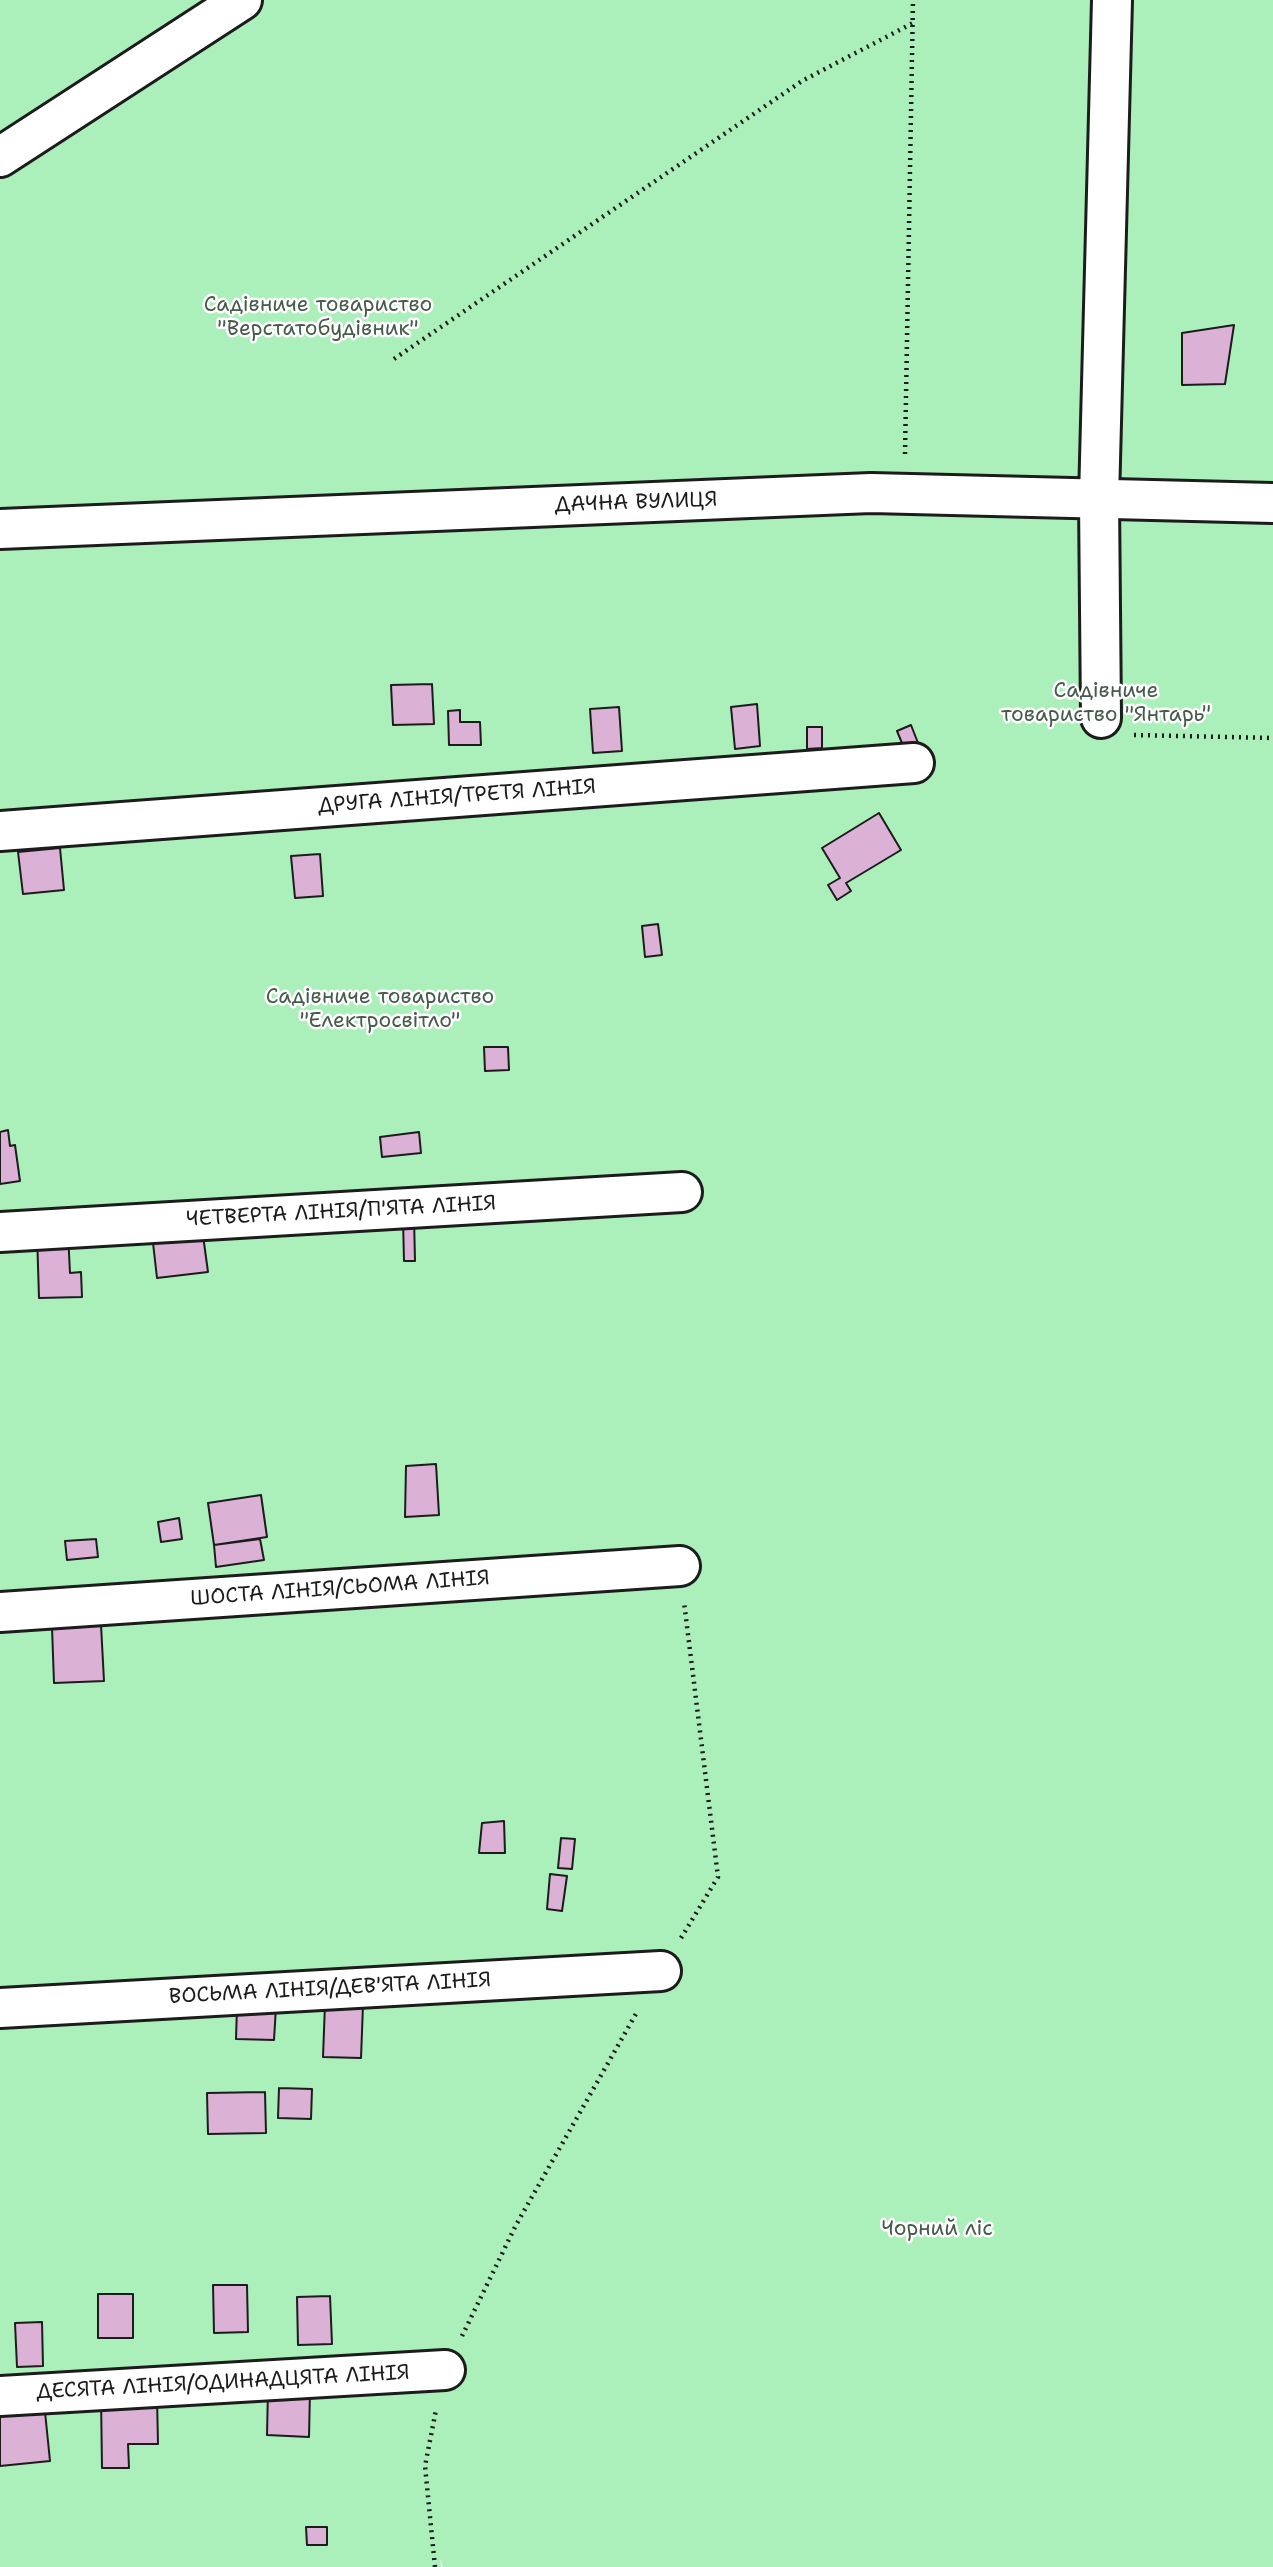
<!DOCTYPE html>
<html>
<head>
<meta charset="utf-8">
<style>
	body { margin:0 }
	canvas { display:block; background:#f4e8f3 }
</style>
</head>
<body>
<canvas width="1273" height="2567"></canvas>
<script>
const g = document.querySelector('canvas').getContext('2d');
g.lineJoin = 'round';
function fillPath(path, color) { g.fillStyle = color; g.fill(path, 'evenodd'); }
const poly = rows => new Path2D(rows.map(r => 'M' + r).join(''));
function trace(path, color, width, dash) { g.strokeStyle = color; g.lineWidth = width; g.lineCap = dash ? 'butt' : 'round'; g.setLineDash(dash || []); g.stroke(path); }
function drawText(font, color, halo, rows, align = 'center') {
  g.font = font + ' "Shantell Sans",sans-serif'; g.lineWidth = 5; g.setLineDash([]); g.textBaseline = 'middle'; g.strokeStyle = halo; g.fillStyle = color; for (const [text, x, y, turn = 0] of rows) {
    g.save(); g.translate(x, y); g.rotate((+turn || 0) * Math.PI / 180); g.textAlign = isNaN(turn) ? turn : align; if (halo) g.strokeText(text, 0, 0); g.fillText(text, 0, 0); g.restore();
  }
}
fillPath(poly([
	[0,0,1273,0,1273,2567,443,2567,440,2558,441,2567,0,2567]
]), '#abefba');
const building = poly([
	[1234,325,1225,384,1182,385,1182,333,1234,325],
	[432,684,434,724,393,725,391,685,432,684],
	[757,704,760,746,735,749,731,707,757,704],
	[619,707,622,751,593,753,590,709,619,707],
	[460,710,460,722,480,722,481,745,449,745,448,711,460,710],
	[911,725,918,743,904,748,897,731,911,725],
	[807,727,822,727,822,748,807,749,807,727],
	[879,813,901,850,846,883,851,891,837,900,828,885,840,878,822,848,879,813],
	[60,848,64,890,23,894,18,852,60,848],
	[320,854,323,896,295,898,291,856,320,854],
	[658,924,662,955,645,957,642,926,658,924],
	[484,1047,508,1047,509,1070,485,1071,484,1047],
	[8,1130,10,1146,15,1145,20,1181,0,1184,0,1132,8,1130],
	[419,1132,421,1153,382,1157,380,1137,419,1132],
	[414,1218,415,1261,404,1261,403,1219,414,1218],
	[202,1228,208,1272,157,1278,152,1234,202,1228],
	[68,1233,70,1273,81,1272,82,1297,39,1298,37,1234,68,1233],
	[436,1464,439,1515,405,1517,406,1466,436,1464],
	[261,1495,267,1537,214,1545,208,1503,261,1495],
	[179,1518,182,1539,161,1542,158,1522,179,1518],
	[96,1539,98,1557,67,1560,65,1541,96,1539],
	[260,1539,264,1560,216,1567,214,1545,260,1539],
	[101,1625,104,1681,54,1683,52,1627,101,1625],
	[504,1821,505,1853,479,1853,482,1823,504,1821],
	[561,1838,575,1839,572,1869,558,1868,561,1838],
	[550,1874,567,1876,562,1911,547,1909,550,1874],
	[325,2004,363,2005,361,2058,323,2057,325,2004],
	[237,2007,276,2007,274,2040,236,2039,237,2007],
	[279,2088,312,2089,311,2119,278,2118,279,2088],
	[265,2092,266,2133,208,2134,207,2093,265,2092],
	[213,2285,247,2285,248,2332,214,2333,213,2285],
	[98,2294,133,2294,133,2338,98,2338,98,2294],
	[330,2296,332,2344,298,2345,297,2297,330,2296],
	[42,2322,43,2366,17,2367,15,2323,42,2322],
	[268,2389,310,2390,309,2437,267,2435,268,2389],
	[101,2397,157,2397,158,2444,128,2444,129,2468,102,2468,101,2397],
	[44,2402,50,2461,0,2466,0,2407,44,2402],
	[306,2527,327,2527,327,2545,307,2545,306,2527]
]);
fillPath(building, '#dcb1d6');
trace(building, '#1c1c1c', 2);
const minor = poly([
	[0,157,242,0],
	[0,529,871,493,1273,503],
	[1101,718,1099,499,1112,0],
	[0,831,914,763],
	[0,1232,682,1192],
	[0,1612,680,1566],
	[0,2008,661,1971],
	[0,2396,445,2370]
]);
trace(minor, '#1c1c1c', 44);
trace(poly([
	[394,359,802,81,913,23],
	[905,454,913,0],
	[1134,735,1273,738],
	[681,1938,718,1877,684,1602],
	[462,2336,516,2225,637,2012],
	[435,2567,425,2466,436,2410]
]), '#1c1c1c', 4.5, [2, 5]);
trace(minor, '#fff', 38);
drawText('21px', '#475b4b', '#fff', [
	["Садівниче товариство",318,306],
	["\"Верстатобудівник\"",318,330],
	["Садівниче",1106,692],
	["товариство \"Янтарь\"",1106,716],
	["Садівниче товариство",380,998],
	["\"Електросвітло\"",380,1022],
	["Чорний ліс",937,2230]
]);
drawText('21px', '#1c1c1c', '#fff', [
	["ДАЧНА ВУЛИЦЯ",636,503,-2],
	["ДРУГА ЛІНІЯ/ТРЕТЯ ЛІНІЯ",457,797,-4],
	["ЧЕТВЕРТА ЛІНІЯ/П'ЯТА ЛІНІЯ",341,1212,-3],
	["ШОСТА ЛІНІЯ/СЬОМА ЛІНІЯ",340,1589,-4],
	["ВОСЬМА ЛІНІЯ/ДЕВ'ЯТА ЛІНІЯ",330,1989,-3],
	["ДЕСЯТА ЛІНІЯ/ОДИНАДЦЯТА ЛІНІЯ",223,2383,-3]
]);
</script>
</body>
</html>
